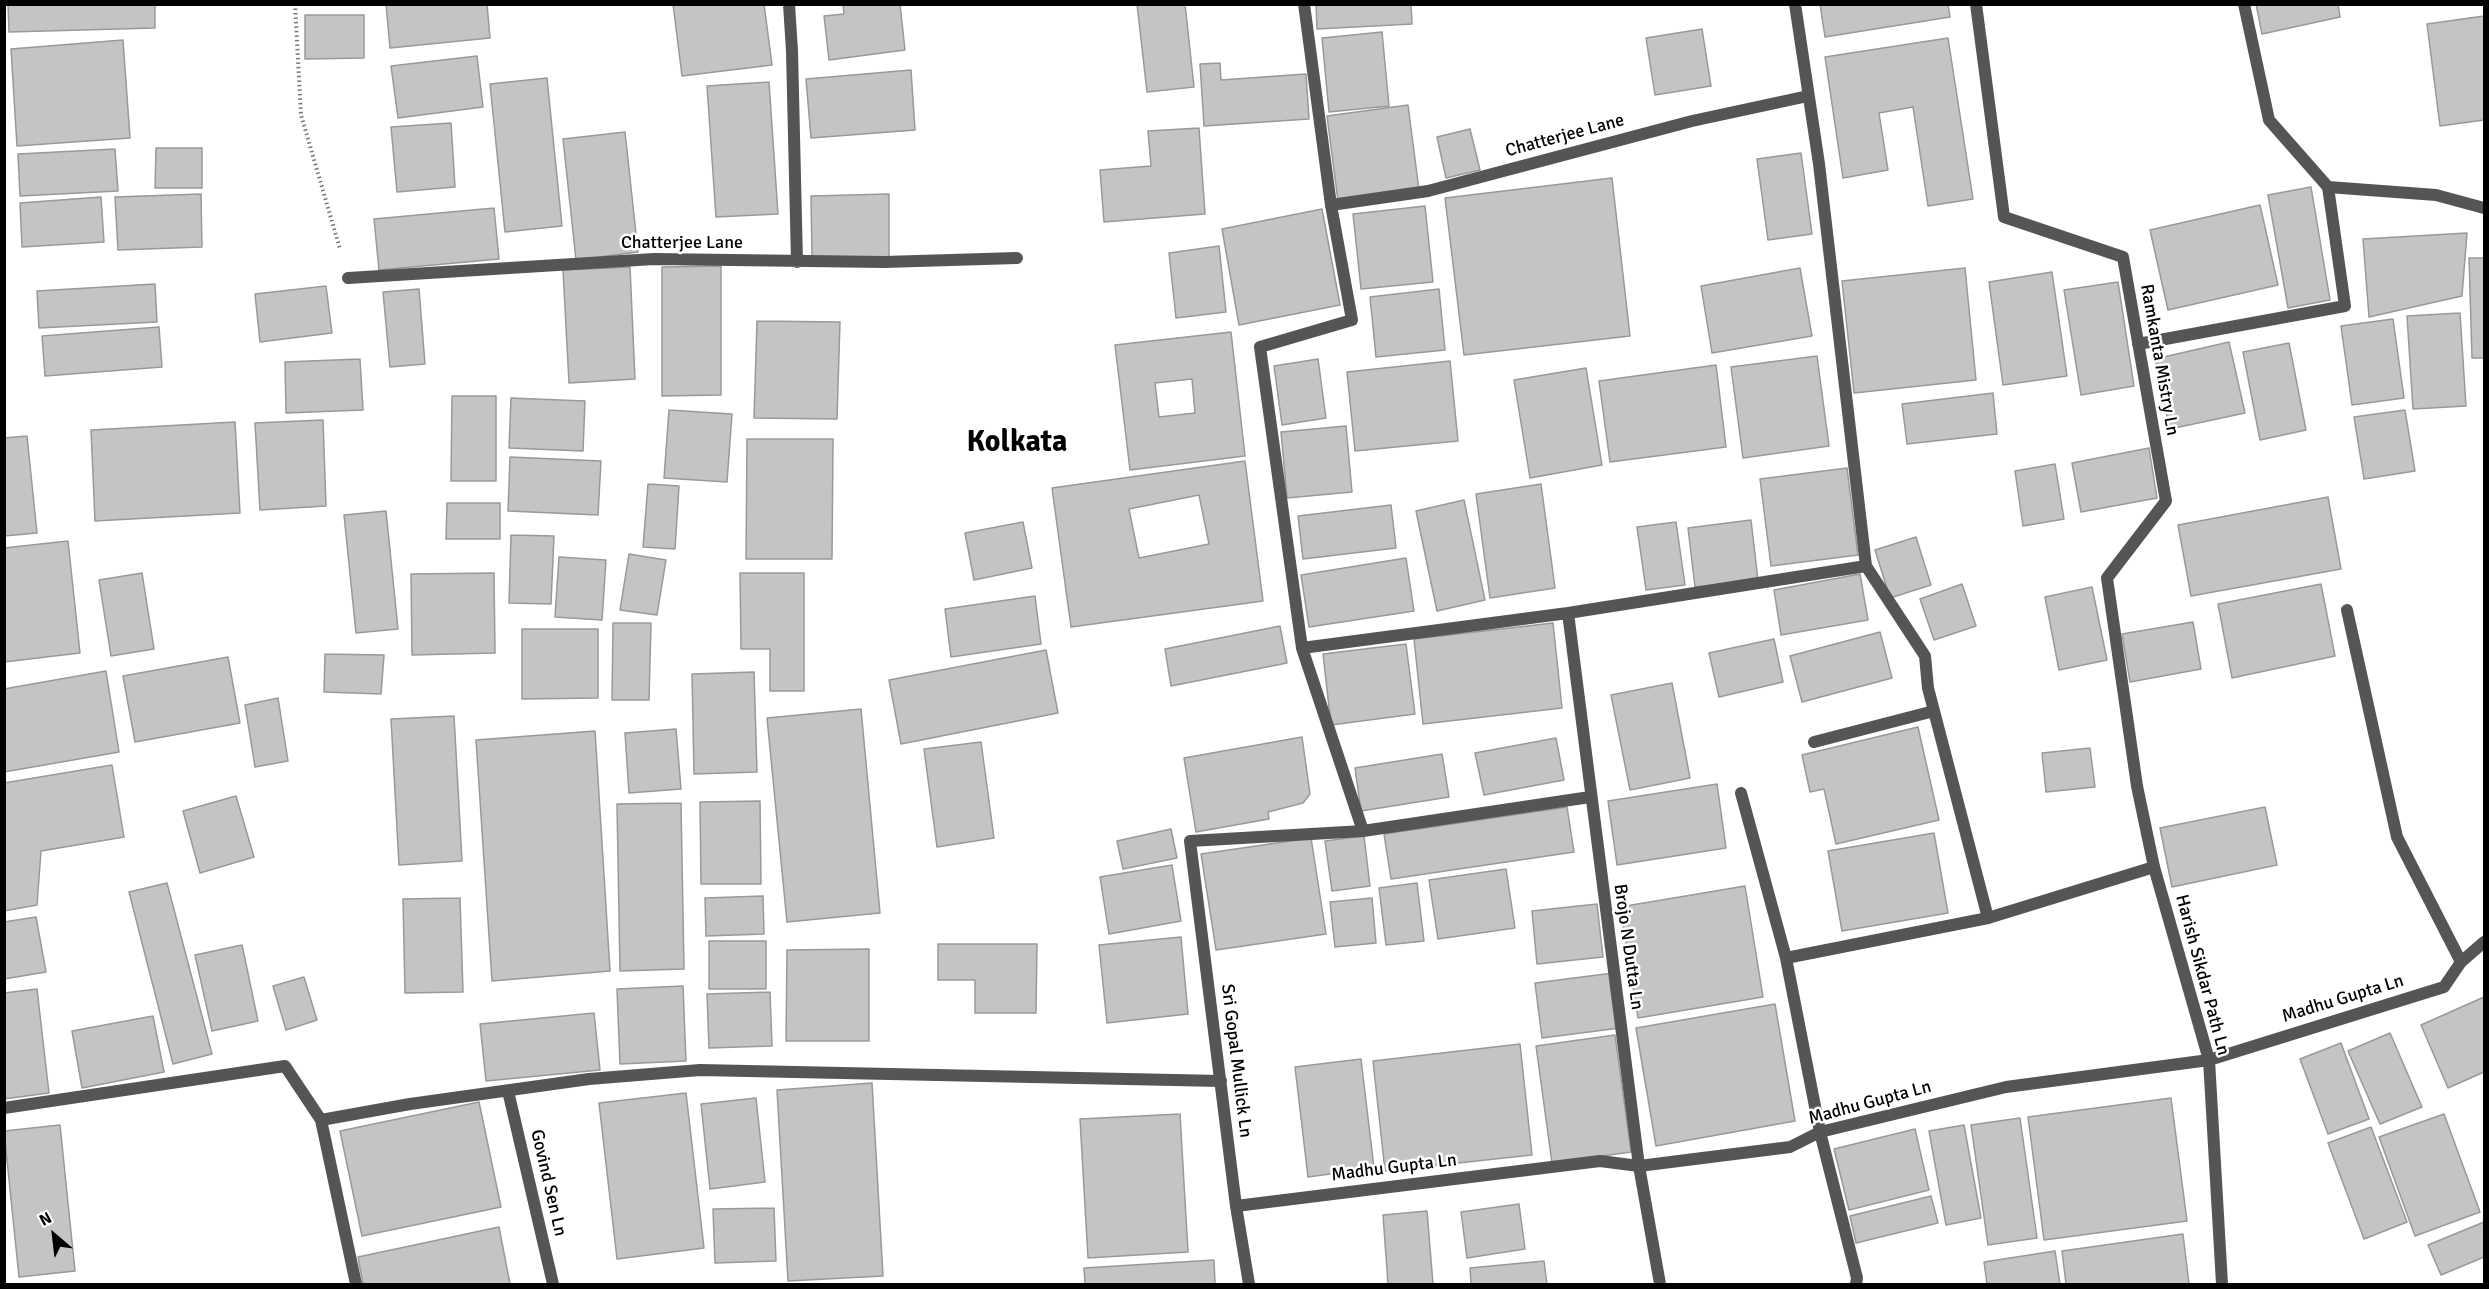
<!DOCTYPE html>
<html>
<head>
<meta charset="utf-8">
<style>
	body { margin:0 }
	#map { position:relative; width:2489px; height:1289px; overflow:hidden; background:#fff; font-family:Signika,sans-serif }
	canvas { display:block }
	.frame { position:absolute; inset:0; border:6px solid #000; pointer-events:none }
	.north { position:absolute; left:24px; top:1205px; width:60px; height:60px; -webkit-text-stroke:4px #fff; paint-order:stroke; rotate:332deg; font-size:16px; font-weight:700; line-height:24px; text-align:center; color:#000 }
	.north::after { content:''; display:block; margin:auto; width:21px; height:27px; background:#000; clip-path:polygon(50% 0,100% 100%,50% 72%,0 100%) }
</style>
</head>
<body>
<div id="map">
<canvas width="2489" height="1289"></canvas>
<div class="frame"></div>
<div class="north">N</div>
</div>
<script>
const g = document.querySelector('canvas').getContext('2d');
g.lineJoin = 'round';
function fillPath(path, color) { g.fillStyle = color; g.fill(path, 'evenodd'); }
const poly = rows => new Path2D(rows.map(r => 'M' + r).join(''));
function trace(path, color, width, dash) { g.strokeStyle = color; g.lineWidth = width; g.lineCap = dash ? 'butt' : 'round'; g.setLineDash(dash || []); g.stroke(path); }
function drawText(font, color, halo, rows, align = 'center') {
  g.font = font + ' Signika,sans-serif'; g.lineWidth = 5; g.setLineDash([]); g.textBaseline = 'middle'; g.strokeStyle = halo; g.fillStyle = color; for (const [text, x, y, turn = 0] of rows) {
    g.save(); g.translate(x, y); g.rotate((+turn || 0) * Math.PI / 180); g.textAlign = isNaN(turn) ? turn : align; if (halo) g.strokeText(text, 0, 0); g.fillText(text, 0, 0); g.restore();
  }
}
const building = poly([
	[8,4,155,4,155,28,9,32,8,4],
	[386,4,487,4,490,38,390,48,386,4],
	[673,4,764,4,772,65,682,76,673,4],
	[843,4,900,4,905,50,829,60,824,16,844,14,843,4],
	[1137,4,1185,4,1194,87,1147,92,1137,4],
	[1316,4,1411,4,1412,24,1317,29,1316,4],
	[1820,4,1948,4,1950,17,1825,37,1820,4],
	[2256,4,2338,4,2340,17,2262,34,2256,4],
	[305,15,364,15,364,58,305,59,305,15],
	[2484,16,2484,120,2440,126,2427,24,2484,16],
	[1702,29,1711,86,1655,95,1646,38,1702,29],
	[1382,32,1389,106,1329,112,1322,38,1382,32],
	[1948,38,1973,199,1928,206,1913,107,1879,113,1888,170,1843,178,1825,57,1948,38],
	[123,40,130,138,17,146,11,49,123,40],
	[477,56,483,107,398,118,391,66,477,56],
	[1220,63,1221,80,1306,74,1309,119,1204,126,1200,64,1220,63],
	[911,70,915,130,811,138,806,79,911,70],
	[547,78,562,226,505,232,490,84,547,78],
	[769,82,778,214,716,217,707,86,769,82],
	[1408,105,1419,190,1338,201,1327,116,1408,105],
	[451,123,455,187,397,192,391,127,451,123],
	[1199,128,1205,214,1104,222,1100,170,1151,166,1148,131,1199,128],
	[1470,129,1480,170,1446,178,1437,137,1470,129],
	[625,132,638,252,576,260,563,139,625,132],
	[156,148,202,148,202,188,155,188,156,148],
	[115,149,118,191,20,196,18,154,115,149],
	[1801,153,1812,234,1768,240,1757,159,1801,153],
	[1612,178,1630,336,1464,355,1445,198,1612,178],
	[2311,187,2330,300,2288,308,2268,195,2311,187],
	[201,194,202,247,118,250,115,197,201,194],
	[889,194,889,257,812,258,811,196,889,194],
	[101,197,104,242,22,247,20,203,101,197],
	[2260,205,2278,285,2168,310,2150,230,2260,205],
	[1425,206,1433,282,1361,289,1353,214,1425,206],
	[494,208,499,259,379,270,374,219,494,208],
	[1322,209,1340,305,1239,325,1222,229,1322,209],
	[2467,233,2462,296,2369,317,2363,239,2467,233],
	[1219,246,1226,312,1176,318,1169,253,1219,246],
	[2469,258,2484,258,2484,358,2472,358,2469,258],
	[721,266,721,395,662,396,662,267,721,266],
	[630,267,635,379,569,383,563,270,630,267],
	[1800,268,1812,336,1712,353,1701,286,1800,268],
	[1965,268,1976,380,1854,393,1842,281,1965,268],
	[2052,272,2067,376,2003,385,1989,282,2052,272],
	[2118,282,2134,386,2081,395,2064,290,2118,282],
	[155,284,157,322,39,328,37,291,155,284],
	[326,286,332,333,260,342,255,294,326,286],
	[419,289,425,364,390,367,383,292,419,289],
	[1439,289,1445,350,1376,357,1370,297,1439,289],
	[2460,313,2466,406,2413,409,2407,316,2460,313],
	[2393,319,2404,398,2352,405,2341,326,2393,319],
	[757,321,840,322,837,419,754,418,757,321],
	[159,327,162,367,45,376,42,336,159,327],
	[1231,332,1245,456,1130,470,1115,345,1231,332],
	[1192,379,1195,413,1159,417,1155,383,1192,379],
	[2229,342,2245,413,2170,429,2155,359,2229,342],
	[2289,343,2306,430,2260,440,2243,352,2289,343],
	[1817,356,1829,446,1743,458,1731,367,1817,356],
	[360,359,363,410,286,413,285,362,360,359],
	[1318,359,1326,418,1282,425,1274,366,1318,359],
	[1450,361,1458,441,1355,451,1347,372,1450,361],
	[1716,365,1726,447,1610,462,1599,381,1716,365],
	[1586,368,1602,465,1530,478,1514,380,1586,368],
	[1993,393,1997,434,1907,444,1902,404,1993,393],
	[452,396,496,396,496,481,451,481,452,396],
	[511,398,585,401,583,451,509,448,511,398],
	[669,410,732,414,727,482,664,478,669,410],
	[2405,410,2415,471,2364,479,2354,417,2405,410],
	[323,420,326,506,260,510,255,423,323,420],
	[235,422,240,513,95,521,91,430,235,422],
	[1346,426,1352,492,1287,498,1281,432,1346,426],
	[27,436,37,533,4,536,4,438,27,436],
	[747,439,833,439,832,559,746,559,747,439],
	[2149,448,2157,498,2081,512,2072,463,2149,448],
	[510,457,601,461,598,515,508,511,510,457],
	[1245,461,1263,601,1071,627,1052,488,1245,461],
	[1199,495,1209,544,1139,558,1129,509,1199,495],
	[2055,464,2064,519,2023,526,2015,471,2055,464],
	[1847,468,1858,555,1771,566,1760,479,1847,468],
	[648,484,679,486,675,549,643,547,648,484],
	[1541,484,1555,588,1490,598,1476,494,1541,484],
	[2328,497,2341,569,2191,596,2178,525,2328,497],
	[1464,500,1485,600,1437,611,1416,511,1464,500],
	[447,503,500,503,500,539,446,539,447,503],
	[1391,505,1396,548,1303,559,1298,516,1391,505],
	[386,511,398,629,356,633,344,515,386,511],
	[1751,520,1758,580,1695,587,1688,528,1751,520],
	[1023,522,1032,568,974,580,965,533,1023,522],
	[1676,522,1685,585,1646,590,1637,527,1676,522],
	[511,535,554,536,551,604,509,603,511,535],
	[1916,537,1931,585,1890,598,1875,550,1916,537],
	[68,541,80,653,4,662,4,548,68,541],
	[629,554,666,560,657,615,620,610,629,554],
	[559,557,606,560,602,620,555,617,559,557],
	[1406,558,1414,611,1309,627,1301,575,1406,558],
	[142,573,154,649,111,656,99,580,142,573],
	[494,573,495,653,412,655,411,574,494,573],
	[740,573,804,573,804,691,770,691,770,649,741,649,740,573],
	[1860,574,1868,620,1781,635,1774,590,1860,574],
	[1962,584,1976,626,1934,640,1920,599,1962,584],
	[2321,584,2335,656,2232,678,2218,604,2321,584],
	[2092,587,2107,660,2059,670,2045,597,2092,587],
	[1035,596,1041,644,951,657,945,609,1035,596],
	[2193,622,2201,669,2130,682,2122,634,2193,622],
	[613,623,651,623,649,700,612,700,613,623],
	[1553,623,1562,708,1423,724,1414,639,1553,623],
	[1280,626,1287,663,1171,686,1165,649,1280,626],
	[522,629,598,629,598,698,522,699,522,629],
	[1880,632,1892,678,1802,702,1790,656,1880,632],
	[1774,639,1783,682,1719,697,1709,653,1774,639],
	[1406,644,1415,714,1331,725,1323,654,1406,644],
	[1046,650,1058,713,901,744,889,680,1046,650],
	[325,654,384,655,381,694,324,692,325,654],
	[228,657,240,723,135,742,123,676,228,657],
	[106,671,119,752,4,772,4,689,106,671],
	[754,672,757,772,694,774,692,674,754,672],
	[1672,683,1690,778,1630,790,1611,695,1672,683],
	[278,698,288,761,255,767,245,705,278,698],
	[861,709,880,913,787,922,767,718,861,709],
	[454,716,462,861,399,865,391,719,454,716],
	[1918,727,1939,820,1836,844,1824,789,1810,792,1802,755,1918,727],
	[676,729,681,789,629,793,625,733,676,729],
	[595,731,610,971,492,981,476,740,595,731],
	[1302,737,1310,794,1303,803,1268,812,1269,819,1196,832,1184,758,1302,737],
	[1556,738,1564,780,1484,795,1475,753,1556,738],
	[981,742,994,838,937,847,924,749,981,742],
	[2090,748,2095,787,2046,792,2042,753,2090,748],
	[1442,754,1449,797,1361,811,1355,768,1442,754],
	[112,765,124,837,41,851,37,905,4,911,4,783,112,765],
	[1717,784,1726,848,1617,865,1608,801,1717,784],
	[236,796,254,857,200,873,183,811,236,796],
	[760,801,761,884,701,884,700,802,760,801],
	[681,803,684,969,620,971,617,804,681,803],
	[1567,807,1574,852,1391,879,1384,834,1567,807],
	[2265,807,2277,865,2172,887,2160,828,2265,807],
	[1171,829,1177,858,1123,869,1117,841,1171,829],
	[1934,833,1948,913,1842,931,1828,851,1934,833],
	[1364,836,1370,886,1332,891,1325,841,1364,836],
	[1311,838,1326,934,1216,950,1201,854,1311,838],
	[1172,865,1181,921,1109,934,1100,877,1172,865],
	[1506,869,1515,928,1438,939,1429,880,1506,869],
	[167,883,212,1054,173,1064,129,892,167,883],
	[1417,883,1424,941,1386,945,1379,888,1417,883],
	[1745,886,1763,997,1638,1018,1620,907,1745,886],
	[763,896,764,934,706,936,705,898,763,896],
	[460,898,463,992,405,993,403,899,460,898],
	[1372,898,1376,943,1335,947,1330,902,1372,898],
	[1597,904,1603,957,1537,964,1532,911,1597,904],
	[36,917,46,972,4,979,4,922,36,917],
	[1181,937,1188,1014,1107,1023,1099,945,1181,937],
	[709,941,766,941,766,989,709,989,709,941],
	[938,944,1037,944,1036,1013,975,1013,975,980,938,980,938,944],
	[242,945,258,1021,212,1031,195,955,242,945],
	[869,949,869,1041,786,1041,787,950,869,949],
	[1613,973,1620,1028,1542,1038,1535,983,1613,973],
	[304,977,317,1020,286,1030,273,986,304,977],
	[683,986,686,1061,620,1064,617,989,683,986],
	[37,989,49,1093,4,1099,4,993,37,989],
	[770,992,772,1046,709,1048,707,994,770,992],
	[2484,997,2484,1072,2448,1088,2421,1025,2484,997],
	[1775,1004,1795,1121,1656,1146,1636,1028,1775,1004],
	[594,1013,600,1070,486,1081,480,1024,594,1013],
	[153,1016,164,1072,82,1088,72,1031,153,1016],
	[2390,1033,2422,1107,2380,1124,2348,1051,2390,1033],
	[1615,1035,1631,1152,1552,1163,1536,1046,1615,1035],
	[2341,1043,2369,1119,2328,1134,2300,1059,2341,1043],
	[1520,1044,1532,1155,1385,1171,1373,1061,1520,1044],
	[1361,1059,1374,1168,1308,1177,1295,1067,1361,1059],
	[872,1083,883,1276,788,1281,777,1090,872,1083],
	[686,1093,704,1248,617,1259,599,1103,686,1093],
	[756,1098,765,1182,710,1189,701,1104,756,1098],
	[2171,1098,2187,1221,2044,1240,2028,1117,2171,1098],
	[479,1102,501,1207,362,1236,340,1131,479,1102],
	[1180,1114,1188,1252,1088,1258,1080,1119,1180,1114],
	[2444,1114,2480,1212,2415,1236,2379,1137,2444,1114],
	[2020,1118,2037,1238,1988,1245,1971,1125,2020,1118],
	[60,1125,75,1271,19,1277,4,1131,60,1125],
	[1964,1125,1981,1218,1946,1225,1929,1131,1964,1125],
	[2371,1127,2407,1222,2364,1239,2328,1143,2371,1127],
	[1915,1129,1929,1190,1849,1210,1834,1149,1915,1129],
	[1931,1196,1938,1223,1856,1243,1850,1216,1931,1196],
	[1519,1204,1525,1249,1467,1258,1461,1212,1519,1204],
	[774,1208,776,1261,715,1263,713,1209,774,1208],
	[1427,1211,1433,1284,1388,1284,1383,1215,1427,1211],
	[2484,1222,2484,1257,2441,1275,2428,1245,2484,1222],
	[499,1227,510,1284,363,1284,358,1257,499,1227],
	[2183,1234,2189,1284,2066,1284,2062,1251,2183,1234],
	[2055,1251,2060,1284,1987,1284,1984,1262,2055,1251],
	[1214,1260,1215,1284,1085,1284,1084,1268,1214,1260],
	[1544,1261,1547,1284,1471,1284,1470,1268,1544,1261]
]);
fillPath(building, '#c4c4c4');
trace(building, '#999', 1.5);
trace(poly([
	[295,4,301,115,340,249]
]), '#777', 4, [1.5, 3]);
trace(poly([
	[2244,4,2269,120,2328,187,2436,195,2484,208],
	[1331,205,1428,191,1692,121,1808,96],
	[1741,793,1786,958,1820,1132,1857,1278,1856,1284],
	[1786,958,1988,918,2154,867]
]), '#555', 12);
trace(poly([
	[789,4,792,51,797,262],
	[1304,4,1331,205,1352,320,1260,347,1302,648,1363,831],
	[1795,4,1819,164,1866,566,1925,656,1928,688,1988,918],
	[1976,4,2004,217,2123,257,2166,501,2107,578,2137,786,2154,867,2209,1060,2222,1284],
	[348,278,654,259,884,262,1017,258],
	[2138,344,2345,306,2328,187],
	[2347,610,2397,837,2461,962],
	[1568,613,1639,1166,1660,1284],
	[1302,648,1568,613,1866,566],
	[1814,742,1934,711],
	[508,1091,553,1284],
	[4,1108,285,1066,321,1120,410,1104,589,1079,700,1070,1221,1081],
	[321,1120,356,1284],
	[1236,1206,1600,1161,1639,1166,1790,1147,1820,1132,2006,1087,2209,1060,2444,987,2461,962,2484,942],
	[1249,1284,1236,1206,1190,841,1363,831,1590,797]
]), '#555', 12);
drawText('18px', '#000', '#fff', [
	["Chatterjee Lane",1565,136,-15],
	["Chatterjee Lane",682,243],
	["Ramkanta Mistry Ln",2159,360,80],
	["Brojo N Dutta Ln",1628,947,82],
	["Harish Sikdar Path Ln",2202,975,75],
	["Madhu Gupta Ln",2343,999,-17],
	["Sri Gopal Mullick Ln",1236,1061,83],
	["Madhu Gupta Ln",1870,1103,-15],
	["Madhu Gupta Ln",1394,1168,-7],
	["Govind Sen Ln",548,1183,77]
]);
drawText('bold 30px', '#000', '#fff', [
	["Kolkata",1017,443]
]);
</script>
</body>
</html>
